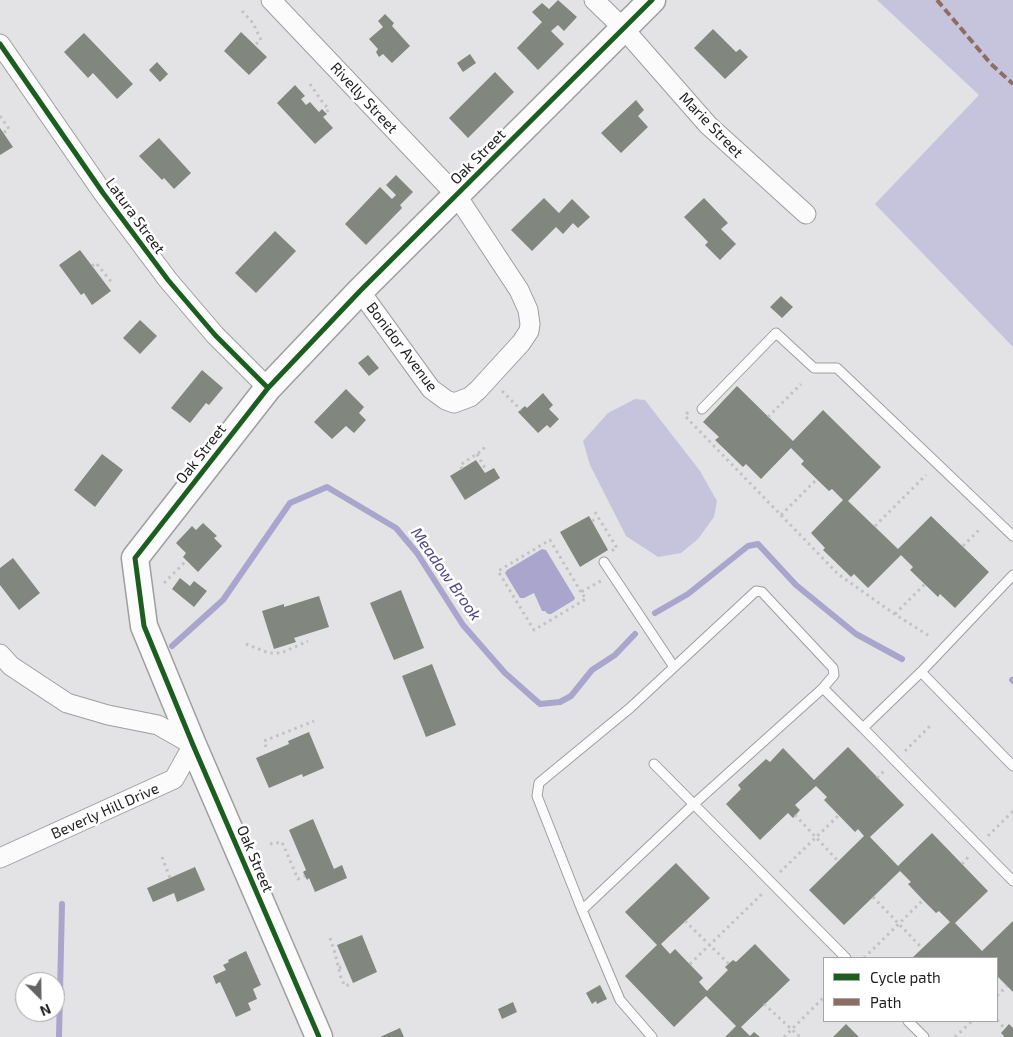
<!DOCTYPE html>
<html>
<head>
<meta charset="utf-8">
<style>
	body { margin:0 }
	#map { position:relative; width:1013px; height:1037px; overflow:hidden; background:#e3e3e5; font-family:"Exo 2",sans-serif }
	canvas { display:block }
	.legend { position:absolute; left:823px; top:957px; width:175px; height:65px; box-sizing:border-box; background:#fff; border:1px solid #a5a5a5; margin:0; padding:6px 9px; list-style:none; font-size:15px; color:#1e1e1f }
	.legend li { display:flex; align-items:center; gap:10px; height:25px }
	.legend b { width:25px; border:1px solid #a5a5a5 }
	.north { position:absolute; left:15px; top:972px; width:50px; height:50px; box-sizing:border-box; background:#fff; border:1px solid #a5a5a5; border-radius:50%; rotate:157deg; font-size:14px; font-weight:700; line-height:20px; text-align:center; color:#1e1e1f }
	.north::after { content:''; display:block; margin:auto; width:18px; height:22px; background:#636364; clip-path:polygon(50% 0,100% 100%,50% 72%,0 100%) }
</style>
</head>
<body>
<div id="map">
<canvas width="1013" height="1037"></canvas>
<ul class="legend">
<li><b style="height:6px;background:#1b5e20"></b>Cycle path</li>
<li><b style="height:6px;background:#8d6e63"></b>Path</li>
</ul>
<div class="north">N</div>
</div>
<script>
const g = document.querySelector('canvas').getContext('2d');
g.lineJoin = 'round';
function fillPath(path, color) { g.fillStyle = color; g.fill(path, 'evenodd'); }
const poly = rows => new Path2D(rows.map(r => 'M' + r).join(''));
function trace(path, color, width, dash) { g.strokeStyle = color; g.lineWidth = width; g.lineCap = dash ? 'butt' : 'round'; g.setLineDash(dash || []); g.stroke(path); }
function drawText(font, color, halo, rows, align = 'center') {
  g.font = font + ' "Exo 2",sans-serif'; g.lineWidth = 5; g.setLineDash([]); g.textBaseline = 'middle'; g.strokeStyle = halo; g.fillStyle = color; for (const [text, x, y, turn = 0] of rows) {
    g.save(); g.translate(x, y); g.rotate((+turn || 0) * Math.PI / 180); g.textAlign = isNaN(turn) ? turn : align; if (halo) g.strokeText(text, 0, 0); g.fillText(text, 0, 0); g.restore();
  }
}
fillPath(poly([
	[877,0,1013,0,1013,347,875,204,979,95],
	[635,399,645,400,700,471,717,501,714,517,698,539,681,553,658,557,626,536,590,465,583,441,608,413]
]), '#c6c3dd');
fillPath(poly([
	[542,549,546,550,575,598,574,600,551,614,548,614,545,611,542,611,534,593,524,598,520,598,505,573,507,570]
]), '#aaa5cc');
trace(poly([
	[655,613,688,594,748,546,758,544,796,585,856,634,902,659],
	[172,646,223,600,290,503,327,487,396,528,417,553,463,625,505,673,540,704,560,702,571,696,592,670,615,655,635,634],
	[1012,680,1013,681],
	[59,1037,62,904]
]), '#aaa5cc', 6);
fillPath(poly([
	[558,0,577,17,564,31,558,25,551,31,564,44,538,70,517,48,542,22,532,12,542,3,549,9],
	[385,14,394,23,392,26,410,46,392,63,383,54,379,57,376,52,378,49,369,39,383,27,378,21],
	[713,29,736,52,740,49,748,57,725,79,694,48],
	[241,32,267,57,249,75,224,51],
	[84,33,133,84,117,99,93,73,88,78,64,52],
	[470,54,476,63,463,72,457,63],
	[157,62,168,74,160,82,149,70],
	[495,72,514,92,468,138,449,118],
	[295,85,305,96,301,99,306,105,310,102,319,112,322,109,327,114,323,117,333,128,315,144,277,103],
	[636,100,644,110,638,116,648,127,621,153,601,133],
	[0,128,13,147,0,155],
	[159,138,191,173,174,189,164,178,162,180,139,156],
	[396,175,413,192,400,205,402,208,366,245,345,224,380,187,392,199,396,195,386,185],
	[544,198,559,213,572,199,590,217,578,228,573,223,563,234,556,227,532,251,511,230],
	[704,198,728,223,721,229,736,244,720,260,705,245,708,242,684,217],
	[275,231,296,251,256,293,235,273],
	[80,250,111,291,92,305,84,293,81,295,59,265],
	[781,296,793,307,782,318,770,307],
	[140,320,157,336,140,354,123,338],
	[368,355,379,368,369,376,358,363],
	[202,370,223,388,209,405,206,403,190,423,171,408],
	[737,386,793,441,823,410,881,467,848,501,898,549,931,516,989,572,955,608,940,594,938,597,910,570,913,567,901,555,868,588,854,574,851,577,823,550,825,548,811,533,843,500,832,489,829,491,801,464,804,461,791,448,761,479,746,464,743,467,715,440,719,437,703,422],
	[346,389,364,407,359,413,366,420,354,433,346,426,332,439,314,422],
	[543,393,553,405,549,409,559,419,550,428,547,425,538,433,518,412,525,406,527,408],
	[102,454,123,470,95,507,74,490],
	[476,460,485,473,494,468,500,478,465,500,450,476],
	[589,516,608,550,580,567,560,532],
	[203,523,217,536,214,538,222,546,198,572,183,557,186,553,176,543,192,526,196,530],
	[13,558,40,593,19,610,0,585,0,568],
	[180,578,190,586,194,581,207,591,194,607,172,589],
	[401,590,424,648,394,660,370,603],
	[319,596,329,627,294,638,296,642,274,649,262,611,284,604,284,607],
	[432,664,456,725,426,737,402,676],
	[309,732,324,768,303,777,302,774,269,788,256,758,289,744,288,741],
	[848,747,904,805,870,837,898,866,932,833,988,891,955,923,982,951,1013,921,1013,992,997,976,997,958,912,958,950,922,939,911,936,913,923,900,908,884,911,882,900,871,844,925,809,890,864,836,858,829,855,832,824,800,827,797,816,786,795,805,800,810,793,818,788,813,760,840,726,804,741,789,738,785,766,759,770,762,783,748,814,780],
	[313,819,334,869,342,865,347,878,315,892,309,878,307,880,303,872,306,870,289,830],
	[676,863,710,898,661,944,670,954,675,949,703,978,699,982,707,991,728,970,725,967,733,960,736,962,755,944,790,980,741,1027,750,1036,754,1032,760,1037,725,1037,736,1026,706,996,674,1027,625,976,657,945,625,912],
	[195,867,205,890,177,902,174,893,153,902,147,888],
	[362,935,377,972,353,983,337,945],
	[246,951,261,985,253,989,257,999,248,1003,251,1010,236,1017,220,982,216,984,213,976,226,970,223,965,229,962,228,960],
	[600,985,607,999,597,1004,596,1001,592,1004,586,993],
	[513,1002,517,1012,502,1019,498,1009],
	[846,1024,859,1037,833,1037],
	[1009,1024,1013,1028,1013,1037,1003,1037,1004,1036,1001,1033],
	[400,1028,404,1037,380,1037]
]), '#81867e');
const lane = poly([
	[702,409,776,333,814,368,837,368,1013,536],
	[604,562,674,667],
	[921,672,1013,575],
	[863,728,1013,881],
	[654,764,846,958],
	[582,910,537,796,539,783,630,708,756,591,762,592,833,668,834,675,823,688],
	[908,1021,924,1037],
	[652,1037,620,1000,582,910,694,804,823,688,863,728,921,672,1013,766]
]);
const street = poly([
	[271,0,457,196,519,290,528,310,530,324,529,331,521,343,478,390,470,397,454,403,446,400,431,389,360,291],
	[594,0,623,28,708,125,806,214],
	[0,44,103,193,168,280,215,335,268,388],
	[0,654,11,666,67,703,108,715,158,725,193,745,174,779,0,858]
]);
const secondary = poly([
	[319,1037,193,745,144,626,135,558,268,388,360,291,652,0]
]);
trace(lane, '#9e9ea0', 11);
trace(street, '#9e9ea0', 21);
trace(secondary, '#9e9ea0', 29);
trace(poly([
	[242,11,253,23,261,40,255,45],
	[310,84,323,103,329,109,326,113],
	[0,116,9,129,3,133],
	[92,266,96,263,113,284],
	[502,391,521,410],
	[688,412,685,416,838,574,896,615,931,637],
	[768,417,801,384],
	[477,454,486,470],
	[462,469,460,465,483,450,485,446],
	[595,512,617,548,611,551],
	[781,515,817,479],
	[592,521,598,518],
	[875,526,926,475],
	[963,546,980,529],
	[164,583,186,561],
	[581,592,550,540,498,571,534,630,586,599,581,592,601,581],
	[895,614,925,584],
	[246,644,269,653,281,653,308,641],
	[266,747,264,741,314,721],
	[905,751,931,725],
	[877,778,884,771],
	[795,815,838,861],
	[988,836,1013,811],
	[270,844,282,842,298,879,305,876],
	[162,857,170,878],
	[962,864,970,855],
	[780,872,839,815],
	[873,897,922,948],
	[685,921,729,964],
	[330,938,335,953,341,978,345,986,351,984],
	[864,958,923,900],
	[690,964,763,893],
	[339,968,345,965],
	[997,996,1007,986],
	[764,1004,800,1037],
	[997,1020,1005,1029],
	[784,1037,824,997],
	[955,1037,972,1021]
]), '#c2c2c3', 3, [2.5, 4]);
trace(lane, '#fbfbfb', 9);
trace(street, '#fbfbfb', 19);
trace(secondary, '#fbfbfb', 26);
trace(poly([
	[937,0,991,64,1013,84]
]), '#8d6e63', 4, [8, 4]);
trace(poly([
	[0,44,103,193,168,280,215,335,268,388],
	[319,1037,193,745,144,626,135,558,268,388,360,291,652,0]
]), '#1b5e20', 5);
drawText('15px', '#1e1e1f', '#fff', [
	["Rivelly Street",364,98,47],
	["Marie Street",711,125,46],
	["Oak Street",478,157,-45],
	["Latura Street",135,216,54],
	["Bonidor Avenue",402,347,53],
	["Oak Street",201,454,-52],
	["Beverly Hill Drive",105,811,-24],
	["Oak Street",255,859,67]
]);
drawText('italic 16px', '#53458a', '#fff', [
	["Meadow Brook",446,574,55]
]);
</script>
</body>
</html>
